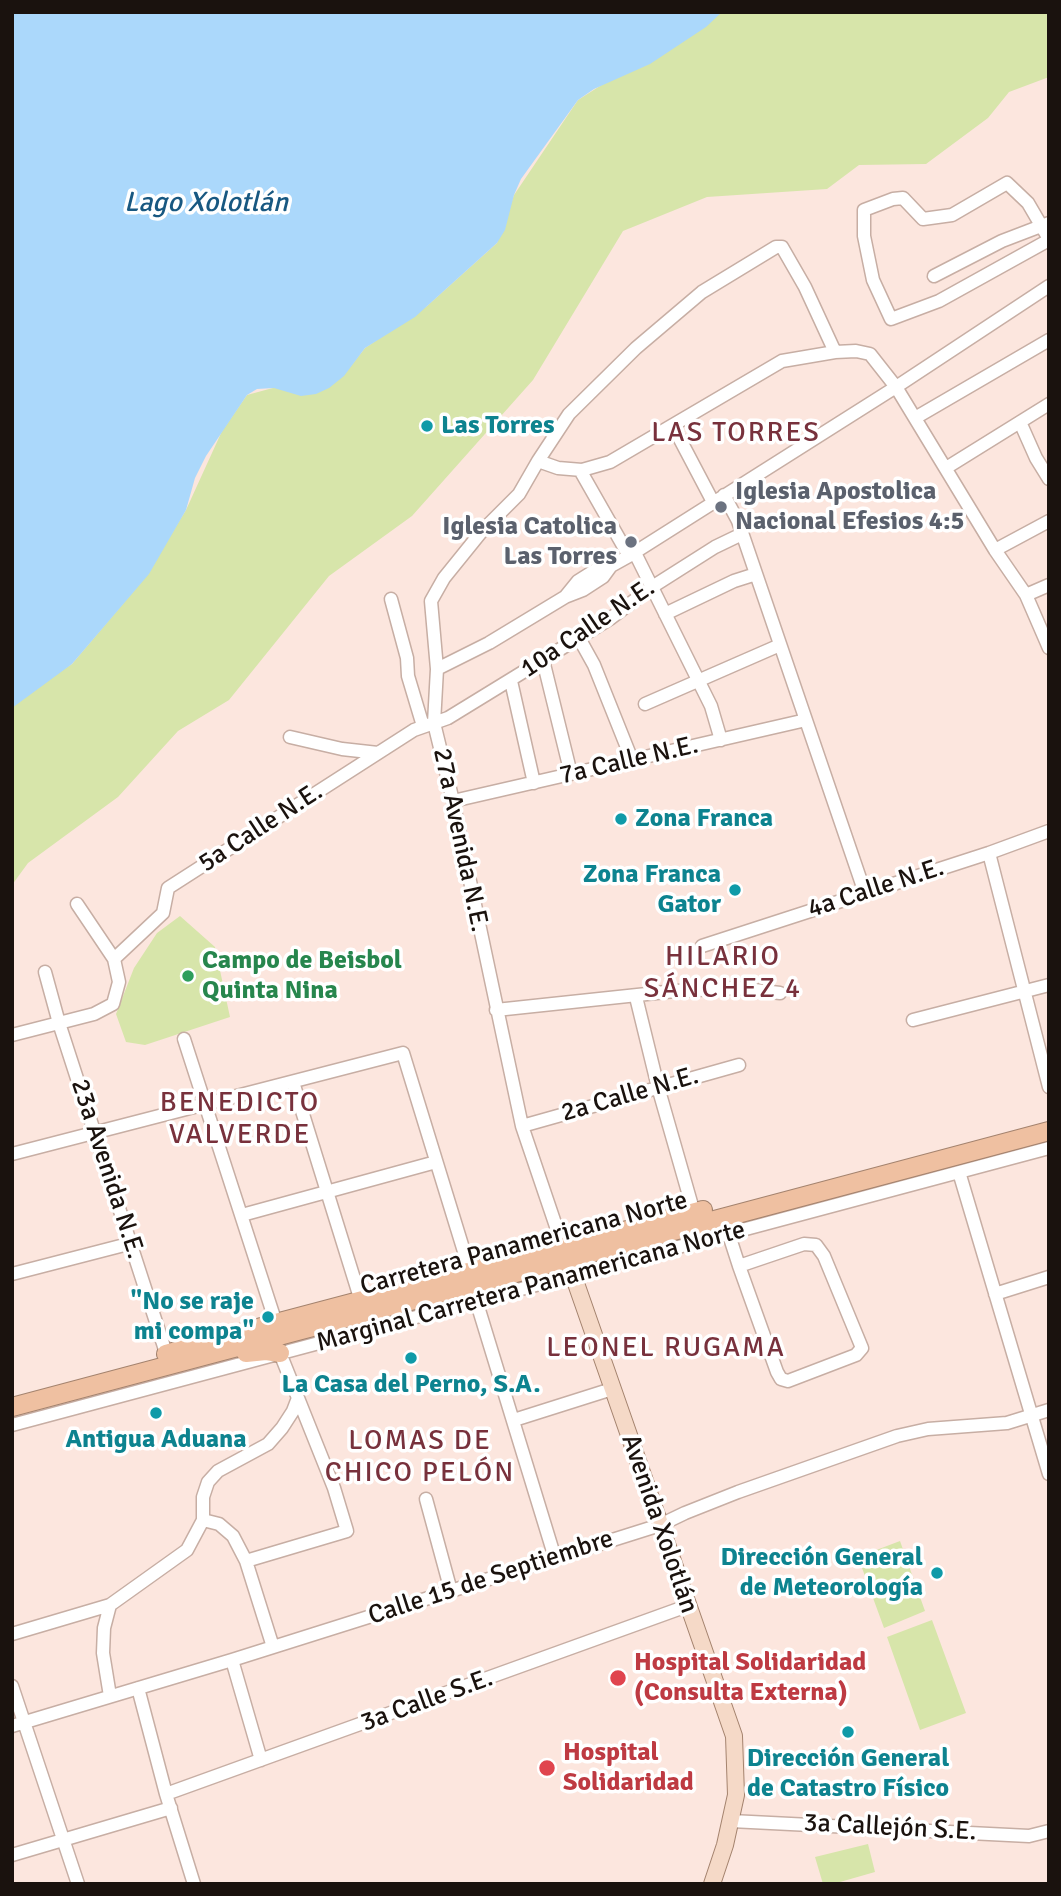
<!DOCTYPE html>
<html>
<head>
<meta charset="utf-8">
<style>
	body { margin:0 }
	#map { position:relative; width:1061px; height:1896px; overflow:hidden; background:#fce6de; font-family:Signika,sans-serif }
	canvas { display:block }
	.frame { position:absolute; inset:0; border:14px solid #1a120e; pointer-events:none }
</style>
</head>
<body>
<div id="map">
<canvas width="1061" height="1896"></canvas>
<div class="frame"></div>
</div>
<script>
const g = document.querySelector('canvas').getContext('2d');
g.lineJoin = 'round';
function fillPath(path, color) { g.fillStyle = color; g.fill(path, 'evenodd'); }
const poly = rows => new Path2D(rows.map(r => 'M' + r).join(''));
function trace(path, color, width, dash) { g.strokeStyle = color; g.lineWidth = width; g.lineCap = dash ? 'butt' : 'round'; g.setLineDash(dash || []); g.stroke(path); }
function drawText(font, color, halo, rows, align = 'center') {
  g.font = font + ' Signika,sans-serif'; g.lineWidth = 7; g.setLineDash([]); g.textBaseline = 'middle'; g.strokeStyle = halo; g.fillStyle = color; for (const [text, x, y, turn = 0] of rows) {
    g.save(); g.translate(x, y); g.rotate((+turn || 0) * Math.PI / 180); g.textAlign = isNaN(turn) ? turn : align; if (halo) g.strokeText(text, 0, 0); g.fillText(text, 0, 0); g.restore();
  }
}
fillPath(poly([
	[716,12,1049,12,1049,77,1009,92,988,118,926,164,859,165,827,189,707,197,623,231,533,380,412,516,329,576,229,700,178,731,118,797,28,863,12,885,12,702,72,664,142,581,186,510,222,431,247,395,350,367,365,348,427,306,497,243,514,195,578,100],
	[180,916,215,947,230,1017,145,1045,126,1042,116,1014,134,968,157,933],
	[900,1541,925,1611,884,1628,858,1557],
	[932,1620,966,1713,920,1730,887,1637],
	[868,1844,875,1872,833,1884,823,1884,815,1857]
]), '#d7e5aa');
fillPath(poly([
	[12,12,722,12,706,27,650,64,594,89,578,100,521,179,514,195,505,230,497,243,415,317,365,348,344,376,329,388,316,394,301,396,274,388,257,389,247,395,206,456,195,478,186,510,149,574,72,664,12,708]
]), '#abd8fb');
const minor = poly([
	[1049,239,1028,203,1007,183,952,215,923,219,903,198,893,199,864,210,864,236,873,280,891,319,939,301,1049,240],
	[934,276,1002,241,1049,223],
	[915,418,1049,340],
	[1020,422,1036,458,1049,479],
	[673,426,713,502],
	[538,461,558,468,582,470,610,462,782,361,835,352,856,351,870,354,896,387,995,550,1026,595,1049,648],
	[946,468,1049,404],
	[580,470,629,556],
	[724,495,738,521,865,893],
	[995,550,1049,521],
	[635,553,711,706,721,740],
	[1026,595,1049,585],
	[565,597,578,581,597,569,611,566,629,556,896,387,1049,286],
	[391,599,407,658,408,676,423,726],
	[665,614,734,581,756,574],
	[579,638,594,665,632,760],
	[543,660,571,774],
	[437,669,489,643,565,597,583,590,603,577,611,566],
	[511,681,534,783],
	[645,704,780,645],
	[290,737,342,749,378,753],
	[453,801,806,720],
	[989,853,1049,1087],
	[702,946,989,853,1049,831],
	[114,959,163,913,168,888,414,730,448,718,611,618,652,587,715,547,742,534],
	[45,972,59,1023,168,1359],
	[636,997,658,1087,694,1213],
	[496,1010,675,991,737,988,780,993],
	[913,1020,1049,985],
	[12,1035,94,1014,113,1004,119,982,114,959,77,904],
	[184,1039,276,1323],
	[293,1082,361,1301],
	[522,1126,739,1065],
	[12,1154,403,1053,470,1271],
	[959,1172,1049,1474],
	[242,1215,436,1162],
	[729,1235,739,1266,777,1372,781,1379,788,1381,856,1355,862,1348,824,1256,816,1245,804,1244,739,1266],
	[563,1247,522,1126,453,801,434,723,437,669,431,601,444,578,482,531,519,494,538,461,569,414,636,348,702,292,776,247,782,247,805,287,835,352],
	[12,1274,132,1243],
	[995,1294,1049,1277],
	[476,1300,555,1558],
	[514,1420,612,1389],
	[12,1425,1049,1148],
	[426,1499,451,1591],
	[203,1520,219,1524,233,1536,246,1561,273,1647],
	[246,1561,347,1531,334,1488,298,1398],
	[12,1634,110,1605,187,1550,203,1520,203,1497,208,1482,218,1471,268,1444,282,1428,293,1411,298,1398,280,1353],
	[232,1660,261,1760],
	[12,1686,78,1884],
	[138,1688,166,1794,194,1884],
	[110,1696,103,1653,104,1628,110,1605],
	[12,1726,232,1660,660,1525,685,1513,738,1492,897,1436,928,1429,1007,1423,1049,1410],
	[166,1794,687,1606],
	[731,1821,1029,1836,1049,1831],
	[12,1855,171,1808]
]);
const major = poly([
	[564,1249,734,1736,736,1795,725,1845,712,1884]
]);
const highway = poly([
	[246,1353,266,1351,280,1353],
	[166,1354,276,1323,703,1210],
	[12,1407,1049,1131]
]);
trace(minor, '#c7aea4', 15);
trace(major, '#a4836e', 18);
trace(highway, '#a4836e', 20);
trace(minor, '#fff', 12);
trace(major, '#f5d9c7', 16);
trace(highway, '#efc0a1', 18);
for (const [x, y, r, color] of [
	[427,426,7,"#0f9aa8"],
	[721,507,7,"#6b7280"],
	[631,542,7,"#6b7280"],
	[621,819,7,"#0f9aa8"],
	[735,890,7,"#0f9aa8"],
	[188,976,7,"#2e9e5b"],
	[268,1317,7,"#0f9aa8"],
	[411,1358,7,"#0f9aa8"],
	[156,1413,7,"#0f9aa8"],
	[937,1573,7,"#0f9aa8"],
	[618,1678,9,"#e0444e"],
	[848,1732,7,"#0f9aa8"],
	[547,1768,9,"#e0444e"]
]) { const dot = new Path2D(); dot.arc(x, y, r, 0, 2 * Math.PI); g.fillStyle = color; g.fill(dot); trace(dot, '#fff', 2.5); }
drawText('bold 26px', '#0d838f', '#fff', [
	["Las Torres",441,426,"left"],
	["Zona Franca",635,819,"left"],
	["Zona Franca",721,875],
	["Gator",721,905],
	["\"No se raje",254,1302],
	["mi compa\"",254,1332],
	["La Casa del Perno, S.A.",411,1385,"center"],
	["Antigua Aduana",156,1440,"center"],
	["Dirección General",923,1558],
	["de Meteorología",923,1588],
	["Dirección General",848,1759,"center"],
	["de Catastro Físico",848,1789,"center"]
], 'right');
drawText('bold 26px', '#5b616d', '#fff', [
	["Iglesia Apostolica",735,492],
	["Nacional Efesios 4:5",735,522],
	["Iglesia Catolica",617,527,"right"],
	["Las Torres",617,557,"right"]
], 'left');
drawText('26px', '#1a120e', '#fff', [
	["10a Calle N.E.",588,629,-34],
	["7a Calle N.E.",629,761,-13],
	["5a Calle N.E.",261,828,-33],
	["27a Avenida N.E.",460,840,78],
	["4a Calle N.E.",876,889,-18],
	["2a Calle N.E.",630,1095,-16],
	["23a Avenida N.E.",107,1169,72],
	["Carretera Panamericana Norte",524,1244,-15],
	["Marginal Carretera Panamericana Norte",531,1287,-15],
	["Avenida Xolotlán",659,1524,71],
	["Calle 15 de Septiembre",491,1578,-18],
	["3a Calle S.E.",427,1701,-20],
	["3a Callejón S.E.",890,1828,3]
]);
drawText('bold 26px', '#27864d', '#fff', [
	["Campo de Beisbol",202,961],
	["Quinta Nina",202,991]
], 'left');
drawText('bold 26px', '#be3a42', '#fff', [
	["Hospital Solidaridad",634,1663],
	["(Consulta Externa)",634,1693],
	["Hospital",563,1753],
	["Solidaridad",563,1783]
], 'left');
drawText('italic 28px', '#185881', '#fff', [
	["Lago Xolotlán",206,204]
]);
g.letterSpacing = '2px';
drawText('28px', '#78313c', '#fff', [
	["LAS TORRES",736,434],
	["HILARIO",723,958],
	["SÁNCHEZ 4",723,990],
	["BENEDICTO",240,1104],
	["VALVERDE",240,1136],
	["LEONEL RUGAMA",666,1349],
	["LOMAS DE",420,1442],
	["CHICO PELÓN",420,1474]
]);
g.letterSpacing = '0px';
</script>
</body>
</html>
